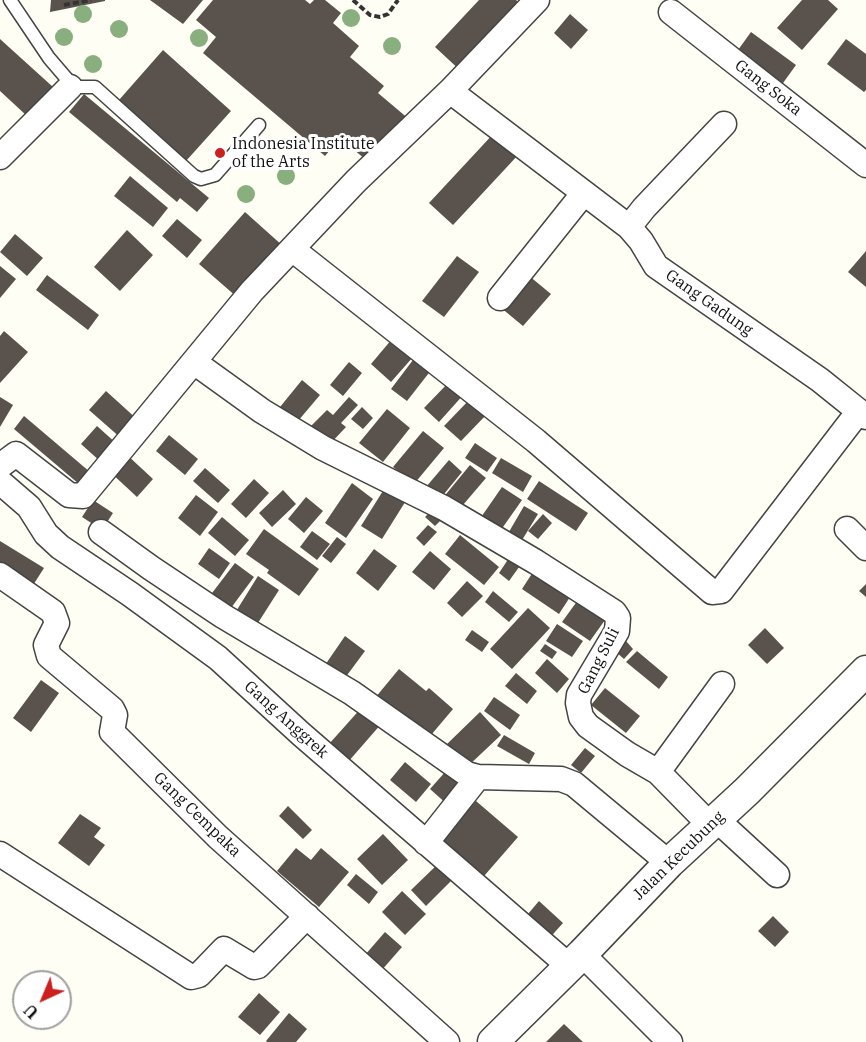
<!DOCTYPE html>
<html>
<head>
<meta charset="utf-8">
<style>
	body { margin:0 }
	#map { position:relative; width:866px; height:1042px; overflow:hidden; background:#fffef4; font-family:"IBM Plex Serif",serif }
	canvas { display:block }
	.north { position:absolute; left:12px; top:970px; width:60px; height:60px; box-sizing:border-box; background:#fff; border:2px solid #a0a0a0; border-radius:50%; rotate:224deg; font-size:16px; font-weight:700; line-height:24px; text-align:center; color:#111 }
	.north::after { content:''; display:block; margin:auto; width:21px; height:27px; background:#cc201d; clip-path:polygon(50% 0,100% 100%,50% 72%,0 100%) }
</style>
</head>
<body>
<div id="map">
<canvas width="866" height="1042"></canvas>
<div class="north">U</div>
</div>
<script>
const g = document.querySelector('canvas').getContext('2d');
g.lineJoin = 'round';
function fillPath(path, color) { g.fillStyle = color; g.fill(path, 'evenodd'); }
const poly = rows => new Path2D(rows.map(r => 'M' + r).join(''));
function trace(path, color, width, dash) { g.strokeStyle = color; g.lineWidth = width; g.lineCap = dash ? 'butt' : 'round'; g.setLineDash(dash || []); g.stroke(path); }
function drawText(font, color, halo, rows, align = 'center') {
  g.font = font + ' "IBM Plex Serif",serif'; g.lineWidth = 6; g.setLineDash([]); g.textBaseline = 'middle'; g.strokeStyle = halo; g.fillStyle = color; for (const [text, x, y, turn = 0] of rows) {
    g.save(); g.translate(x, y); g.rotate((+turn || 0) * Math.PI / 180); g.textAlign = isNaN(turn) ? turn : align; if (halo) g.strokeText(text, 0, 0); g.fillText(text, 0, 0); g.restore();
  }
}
fillPath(poly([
	[51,0,105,0,105,1,50,12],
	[150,0,203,0,183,24],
	[213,0,305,0,310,4,314,0,325,0,341,13,333,23,359,46,350,57,384,86,378,93,410,120,372,165,340,138,325,156,203,53,216,37,196,20],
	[479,0,516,0,525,8,463,73,435,47],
	[802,0,828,0,838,9,802,50,777,28],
	[570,14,588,30,571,49,554,33],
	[751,32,796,65,778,90,733,57],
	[0,39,53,87,27,116,0,91],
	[846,39,866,54,866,90,864,92,827,64],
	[163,50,231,111,186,161,119,100],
	[84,94,209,198,197,212,180,198,177,202,69,112],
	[495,132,519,154,453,225,429,203],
	[130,176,168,208,153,227,114,196],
	[245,212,283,246,238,298,199,264],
	[177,219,202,240,187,258,162,236],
	[127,230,153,255,120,291,94,267],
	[15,234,43,258,27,276,0,252],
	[866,251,866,287,848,272],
	[457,256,479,272,444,317,422,301],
	[0,266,16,279,0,298],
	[47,275,99,315,88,330,36,290],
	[528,275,551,294,523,326,500,307],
	[4,331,28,352,0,383,0,336],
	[392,339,413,357,391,382,371,364],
	[416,356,432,369,407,401,391,389],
	[349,362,362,373,343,396,330,385],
	[302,380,320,395,298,421,280,407],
	[451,380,465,393,439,422,424,408],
	[106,391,138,420,122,439,89,410],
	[0,397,13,405,0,427],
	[349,397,358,405,341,423,346,427,329,445,310,427,327,410,333,415],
	[472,397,488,413,461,441,444,426],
	[362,407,373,418,363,429,351,419],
	[387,409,410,428,383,462,359,443],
	[24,416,90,472,79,484,14,429],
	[97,426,117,444,101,462,81,444],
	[423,431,444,448,414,484,393,467],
	[169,435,198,459,185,475,156,451],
	[475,443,497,458,487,472,465,458],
	[125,453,153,479,137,497,109,471],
	[501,458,532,476,523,492,492,473],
	[449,460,462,472,440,499,426,487],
	[470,465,486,478,457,512,442,499],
	[205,468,230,490,218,503,193,481],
	[254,479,269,493,246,518,231,504],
	[539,481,588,513,576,531,527,499],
	[352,483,373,499,346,538,325,523],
	[386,486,407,499,382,539,361,526],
	[502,487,522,500,496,537,477,523],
	[283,490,296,504,272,527,259,513],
	[196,495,218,512,200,536,178,518],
	[306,497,323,511,304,533,288,519],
	[93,500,113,513,102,530,82,517],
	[524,506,538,514,519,545,506,537],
	[432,510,442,519,435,526,425,517],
	[543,514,552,523,538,539,528,531],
	[222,517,249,540,235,556,208,533],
	[428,525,437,532,424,546,416,538],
	[264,529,319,569,299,596,267,573,269,570,246,554],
	[312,531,330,544,317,560,300,547],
	[460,535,499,567,484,585,445,554],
	[337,537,346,544,331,563,322,556],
	[0,541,44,568,30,590,0,571],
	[209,548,230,563,219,579,198,564],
	[374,549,397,566,378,591,356,573],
	[430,551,451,569,434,590,412,572],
	[511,555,522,563,509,581,499,573],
	[235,563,254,577,228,612,209,597],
	[533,572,570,597,559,614,522,589],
	[258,576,279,590,256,626,235,613],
	[467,581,483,596,462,617,447,603],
	[866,584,866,597,859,591],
	[493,591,518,612,509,622,485,602],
	[578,600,605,620,590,641,562,622],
	[528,608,550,628,512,669,490,649],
	[557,624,583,641,572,657,546,641],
	[765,628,784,648,767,664,748,645],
	[472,630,489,642,482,652,465,640],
	[345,636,365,651,342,682,323,668],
	[626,641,633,649,624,659,616,652],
	[545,644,557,652,552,659,540,651],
	[637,651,668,677,659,689,626,662],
	[547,659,569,679,557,693,535,673],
	[399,669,426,691,429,688,453,709,426,741,375,698],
	[516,673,537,691,527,704,505,686],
	[41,680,59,693,31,732,13,718],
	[605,688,640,716,626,733,591,705],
	[494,697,520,715,510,730,484,711],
	[363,706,382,723,348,762,329,744],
	[480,712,501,735,467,767,446,745],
	[504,735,535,753,529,764,497,746],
	[585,748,595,756,581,773,571,765],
	[405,762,431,784,416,802,390,780],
	[446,771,465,789,449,806,430,789],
	[476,801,518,837,478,883,436,847],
	[288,806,312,830,303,839,279,816],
	[80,814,101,828,94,837,105,845,89,866,58,843],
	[383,834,408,860,382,885,357,859],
	[296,848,311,860,321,848,349,872,319,907,277,871],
	[440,862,455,877,426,906,411,890],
	[356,874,378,892,369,904,347,885],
	[402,891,426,914,405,935,382,912],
	[539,901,563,923,546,942,522,921],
	[773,916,789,932,775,947,758,931],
	[385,932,402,947,381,971,365,955],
	[259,993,280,1012,260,1035,238,1017],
	[289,1013,307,1029,296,1042,267,1042,266,1041],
	[564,1024,583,1042,546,1042]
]), '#5a524c');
const service = poly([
	[10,0,49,58,67,79,70,87,95,87,194,176,201,179,215,175,259,125]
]);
const minor = poly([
	[671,12,866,165],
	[450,91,629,227,641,241,656,266,820,380,866,417],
	[0,157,70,87],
	[629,227,644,208,724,124],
	[292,249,536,441,712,592,721,591,859,411],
	[500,298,583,194],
	[194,362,262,411,323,448,444,508,536,562,614,612,618,618,617,631,579,695,578,703,581,717,588,726,627,754,658,772,722,684],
	[0,466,16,454,69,495,83,496,252,291,356,181,450,91,537,0],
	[0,482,29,507,46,534,60,547,130,594,218,658,301,734,569,966],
	[847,529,866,548],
	[101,532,151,568,223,616,352,693,467,774,478,777,426,843],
	[0,575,53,612,57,623,46,645,49,656,112,709,115,715,112,732,218,837,447,1042],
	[658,772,710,825],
	[478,777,561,779,574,784,669,863],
	[716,819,777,875],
	[0,854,191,977,199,975,224,949,254,967,258,966,307,916],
	[582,954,670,1042]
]);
const tertiary = poly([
	[493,1042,582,954,669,863,747,791,866,671]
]);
trace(service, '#444', 15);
trace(minor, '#444', 27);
trace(tertiary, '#444', 33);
trace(poly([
	[353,0,370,15,380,17,388,14,398,0],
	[64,5,91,0]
]), '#333', 4, [6, 3]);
trace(service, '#fff', 12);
trace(minor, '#fff', 24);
trace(tertiary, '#fff', 30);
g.fillStyle = '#88af7d';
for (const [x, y] of [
	[83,14],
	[351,18],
	[119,29],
	[64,37],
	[199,38],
	[392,46],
	[93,64],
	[286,176],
	[246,194]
]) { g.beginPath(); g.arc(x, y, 9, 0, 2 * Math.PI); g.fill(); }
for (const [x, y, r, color] of [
	[220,153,6,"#cc201d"]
]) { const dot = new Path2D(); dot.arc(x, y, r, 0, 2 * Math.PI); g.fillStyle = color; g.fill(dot); trace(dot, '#fff', 2); }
drawText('16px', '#111', '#fff', [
	["Gang Soka",768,88,38],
	["Gang Gadung",709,303,35],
	["Gang Suli",599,661,-63],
	["Gang Anggrek",286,720,42],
	["Gang Cempaka",197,815,44],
	["Jalan Kecubung",679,856,-44]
]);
drawText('16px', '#111', '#fff', [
	["Indonesia Institute",232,144],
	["of the Arts",232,162]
], 'left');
</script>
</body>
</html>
